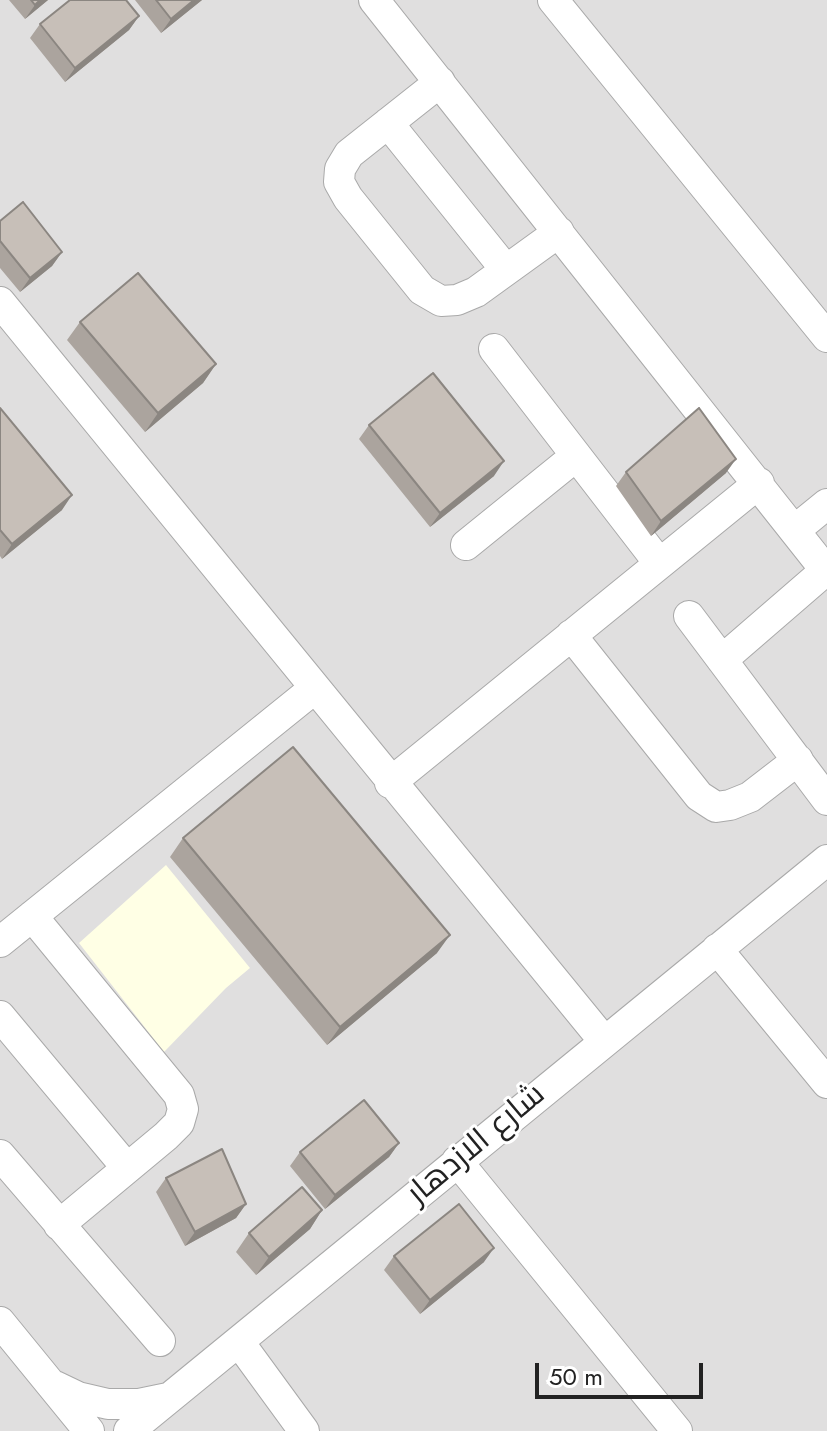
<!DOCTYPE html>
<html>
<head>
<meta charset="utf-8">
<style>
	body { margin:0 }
	#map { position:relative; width:827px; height:1431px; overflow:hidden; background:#f2efe9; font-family:Jost,sans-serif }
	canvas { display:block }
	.scale { position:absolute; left:535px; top:1363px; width:168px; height:36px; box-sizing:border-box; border:4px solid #222; border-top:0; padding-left:10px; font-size:24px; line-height:28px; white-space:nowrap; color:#222; -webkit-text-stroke:6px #fff; paint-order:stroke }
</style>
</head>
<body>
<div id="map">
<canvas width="827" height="1431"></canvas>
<div class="scale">50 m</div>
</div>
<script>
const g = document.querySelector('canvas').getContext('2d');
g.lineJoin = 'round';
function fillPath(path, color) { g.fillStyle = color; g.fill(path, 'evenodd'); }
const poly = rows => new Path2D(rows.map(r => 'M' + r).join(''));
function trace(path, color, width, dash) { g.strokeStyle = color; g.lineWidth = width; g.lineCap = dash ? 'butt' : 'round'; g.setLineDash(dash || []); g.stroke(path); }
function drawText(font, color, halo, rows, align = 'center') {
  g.font = font + ' Jost,Cairo,sans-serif'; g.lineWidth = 6; g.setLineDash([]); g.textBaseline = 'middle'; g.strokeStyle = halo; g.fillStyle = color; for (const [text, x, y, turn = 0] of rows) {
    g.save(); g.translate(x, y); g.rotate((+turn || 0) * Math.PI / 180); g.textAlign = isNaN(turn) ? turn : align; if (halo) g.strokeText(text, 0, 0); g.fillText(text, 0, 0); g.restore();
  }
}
fillPath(poly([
	[0,0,827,0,827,1431,0,1431]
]), '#e0dfdf');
fillPath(poly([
	[166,865,250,968,226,988,164,1052,79,943]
]), '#ffffe5');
const minor = poly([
	[374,0,827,572],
	[553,0,827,337],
	[440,82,349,154,340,169,339,182,348,198,422,290,441,301,457,300,476,292,559,232],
	[388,123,506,270],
	[0,302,604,1041],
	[494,349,659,563],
	[795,530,827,504],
	[466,545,576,456],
	[689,616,827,800],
	[571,635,699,796,716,807,730,805,750,797,798,760],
	[722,660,826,570],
	[390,783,759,483],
	[32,916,179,1095,183,1109,179,1123,166,1136,59,1225],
	[0,942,315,688],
	[717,949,827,1083],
	[0,1016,127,1168],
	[0,1155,160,1341],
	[457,1161,677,1431],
	[0,1322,89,1431],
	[239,1342,304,1431],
	[55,1386,78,1397,108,1404,139,1404,168,1398],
	[129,1431,827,860]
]);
trace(minor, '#a9a9a9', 32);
trace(minor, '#fff', 30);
fillPath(poly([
	[9,0,48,0,25,19],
	[135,0,202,0,161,33],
	[139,16,129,30,65,82,30,38,40,24],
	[0,221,62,252,52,266,20,292,0,268],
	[80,322,216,364,203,383,145,432,67,340],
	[0,408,62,510,2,559,0,556],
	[369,425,494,476,430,527,359,439],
	[626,472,726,473,651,536,616,486],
	[183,838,437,953,327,1045,170,857],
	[399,1143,389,1157,325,1209,290,1166,300,1152],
	[166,1178,246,1204,236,1218,185,1246,156,1192],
	[322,1210,310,1229,256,1275,236,1252,249,1233],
	[394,1256,484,1262,420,1314,384,1270]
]), '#aba49e');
fillPath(poly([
	[40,0,48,0,25,19,35,5],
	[194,0,202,0,161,33,171,19],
	[139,16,129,30,65,82,75,68],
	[62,252,52,266,20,292,30,278],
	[216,364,203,383,145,432,158,413],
	[736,459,726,473,651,536,661,521],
	[504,461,494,476,430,527,440,513],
	[72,495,62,510,2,559,12,544],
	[450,935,437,953,327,1045,340,1027],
	[399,1143,389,1157,325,1209,335,1195],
	[246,1204,236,1218,185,1246,195,1232],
	[322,1210,310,1229,256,1275,269,1257],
	[494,1248,484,1262,420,1314,430,1300]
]), '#8b8681');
const building = poly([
	[31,0,40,0,35,5,31,0],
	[70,0,126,0,139,16,75,68,40,24,70,0],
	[156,0,194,0,171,19,156,0],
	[23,202,62,252,30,278,0,241,0,221,23,202],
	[138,273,216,364,158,413,80,322,138,273],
	[433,373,504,461,440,513,369,425,433,373],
	[0,408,72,495,12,544,0,530,0,408],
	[699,408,736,459,661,521,626,472,699,408],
	[293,747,450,935,340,1027,183,838,293,747],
	[364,1100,399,1143,335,1195,300,1152,364,1100],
	[222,1149,246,1204,195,1232,166,1178,222,1149],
	[302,1187,322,1210,269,1257,249,1233,302,1187],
	[459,1204,494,1248,430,1300,394,1256,459,1204]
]);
fillPath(building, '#c7bfb8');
trace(building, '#8b8681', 2);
drawText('32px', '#222', '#fff', [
	["شارع الازدهار",477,1145,-40]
]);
</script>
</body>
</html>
